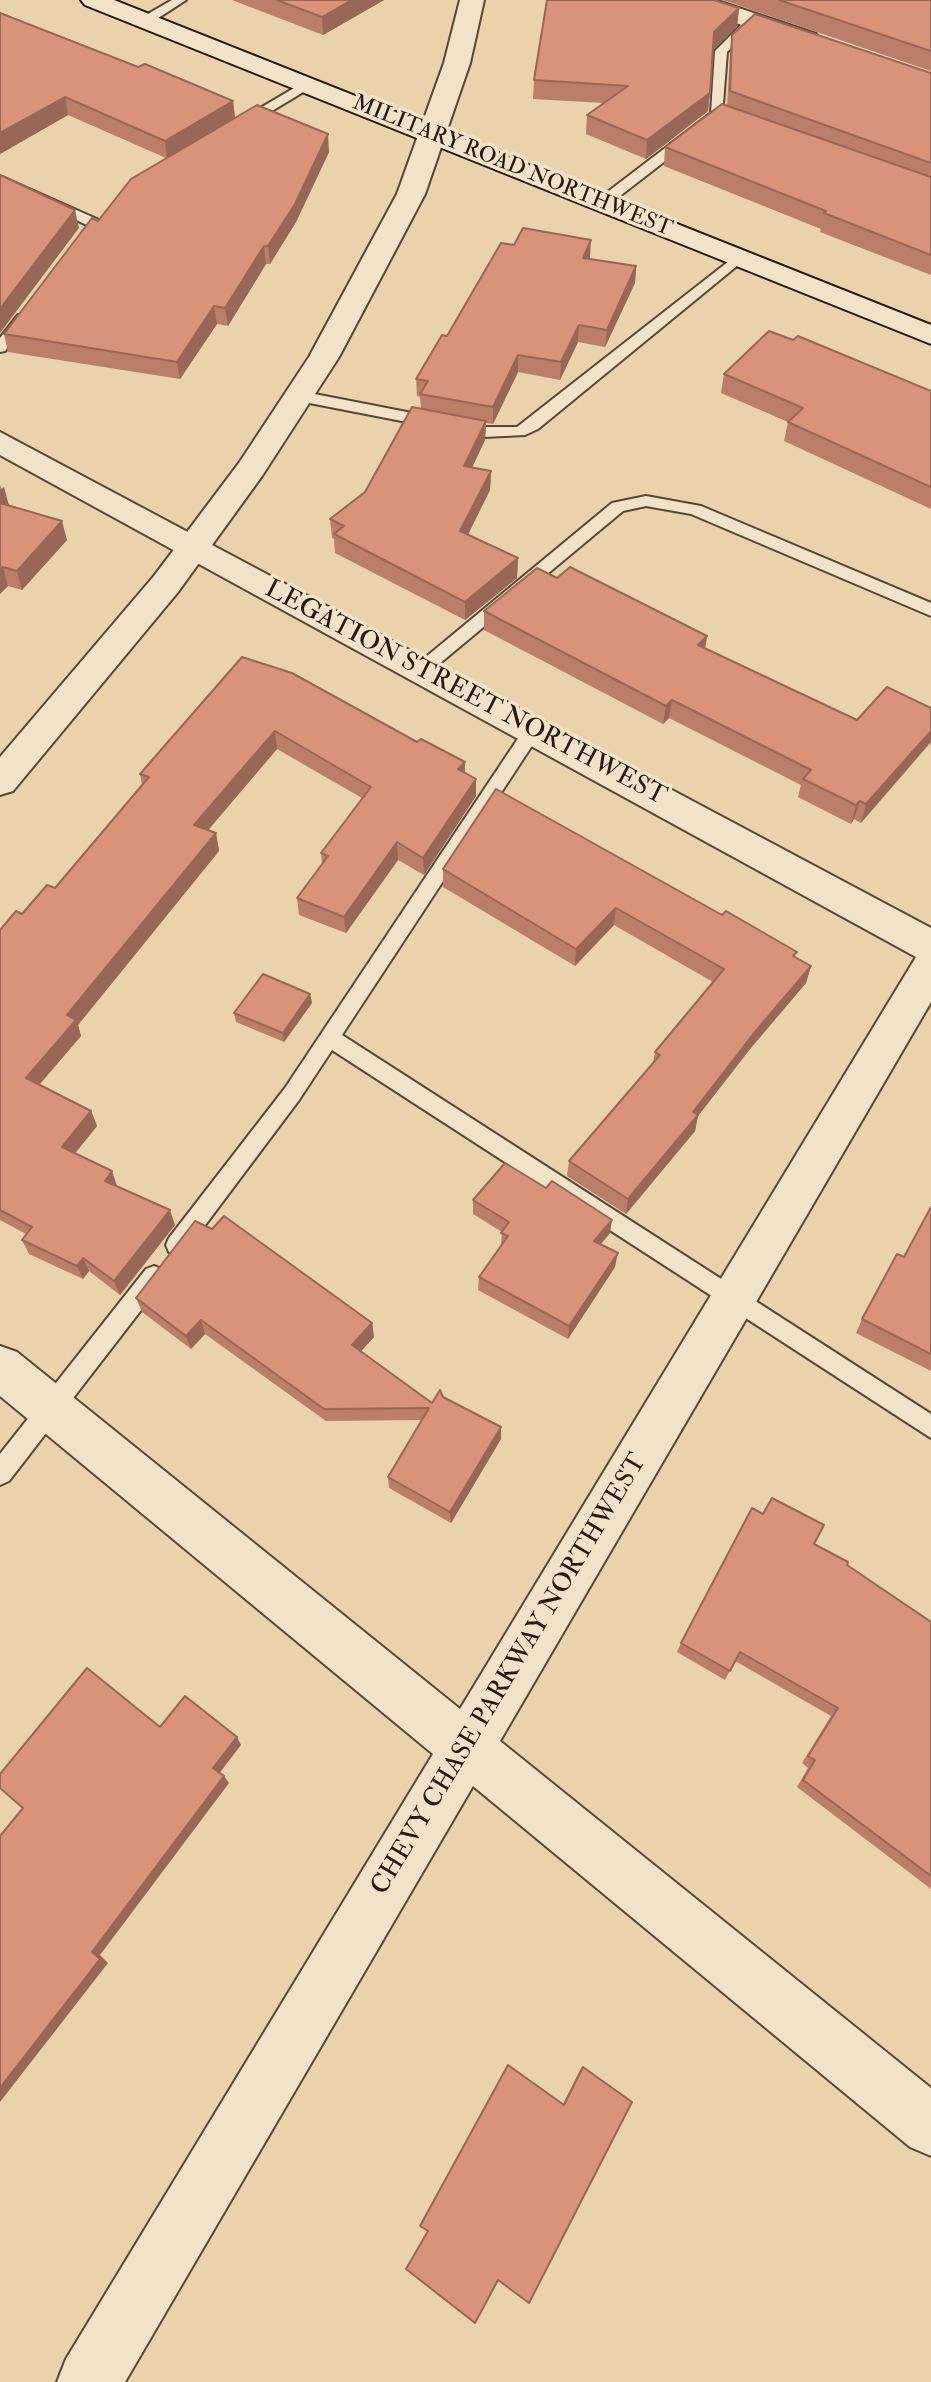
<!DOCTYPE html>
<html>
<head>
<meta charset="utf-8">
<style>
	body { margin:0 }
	canvas { display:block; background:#ead2ab }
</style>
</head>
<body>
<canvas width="931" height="2382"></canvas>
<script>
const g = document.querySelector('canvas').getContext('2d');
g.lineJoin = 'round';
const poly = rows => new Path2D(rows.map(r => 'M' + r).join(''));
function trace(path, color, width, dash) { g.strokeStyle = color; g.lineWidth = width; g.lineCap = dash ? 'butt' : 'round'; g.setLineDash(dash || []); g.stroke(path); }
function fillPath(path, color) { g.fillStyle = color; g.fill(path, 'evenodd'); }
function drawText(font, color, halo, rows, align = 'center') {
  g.font = font + ' "IM FELL Double Pica",serif'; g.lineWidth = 7; g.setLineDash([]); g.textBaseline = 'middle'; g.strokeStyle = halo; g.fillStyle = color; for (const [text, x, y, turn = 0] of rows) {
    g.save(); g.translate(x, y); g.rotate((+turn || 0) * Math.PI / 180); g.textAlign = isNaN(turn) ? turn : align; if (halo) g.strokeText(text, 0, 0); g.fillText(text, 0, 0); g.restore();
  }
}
const service = poly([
	[172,0,186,0,149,24,141,24,141,18,172,0],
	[747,19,757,22,727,52,722,117,607,206,597,206,597,200,711,113,715,51,747,19],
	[306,81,310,82,310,88,247,126,235,123,306,81],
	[0,176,99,220,101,223,89,226,0,185,0,176],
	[738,254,745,258,743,261,538,429,525,435,484,437,299,401,291,396,299,391,484,427,517,427,738,254],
	[18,315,30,318,5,351,0,352,0,338,18,315],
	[646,496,701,506,931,603,931,616,691,514,646,506,623,511,427,674,415,674,415,666,612,503,646,496],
	[533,724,539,725,539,735,342,1035,931,1414,931,1438,332,1050,299,1100,185,1252,177,1255,169,1252,166,1245,169,1238,285,1088,527,725,533,724],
	[154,1266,162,1269,165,1276,162,1283,9,1481,0,1485,0,1454,146,1269,154,1266]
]);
const minor = poly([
	[679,0,715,0,816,34,819,39,807,46,798,44,683,5,679,0],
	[0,432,931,928,931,1002,500,1741,931,2088,931,2156,910,2147,473,1786,125,2382,57,2382,66,2359,433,1754,0,1396,0,1346,17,1352,460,1709,916,957,0,455,0,432]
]);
const tertiary = poly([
	[460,0,484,0,470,63,425,194,339,357,262,476,178,592,13,791,0,795,0,757,154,576,239,463,309,357,397,194,444,63,460,0]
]);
const secondary = poly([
	[81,0,114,0,931,325,931,344,85,5,81,0]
]);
trace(service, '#564738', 4);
trace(minor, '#564738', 4);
trace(tertiary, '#564738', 4);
trace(secondary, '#251911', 4);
fillPath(service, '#f1e2c8');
fillPath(minor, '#f1e2c8');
fillPath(tertiary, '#f1e2c8');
fillPath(secondary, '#f1e2c8');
fillPath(poly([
	[232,0,384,0,323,35],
	[723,0,931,0,931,71],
	[739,8,737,27,713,50,708,111,646,159,586,134,587,115,604,103,533,99,534,80],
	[0,13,138,67,233,101,235,117,329,152,296,222,270,264,266,264,228,326,217,324,180,379,8,352,4,334,98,221,166,158,68,115,0,154],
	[732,35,931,73,931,275,820,232,821,229,664,166,665,147,727,106,730,53],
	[590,257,589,259,636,266,635,283,605,347,578,342,560,380,518,372,493,424,486,423,485,440,472,467,491,471,490,490,468,535,518,558,517,578,465,620,335,553,334,539,332,538,330,519,365,492,421,408,420,397,417,396,416,379,447,336],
	[724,374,931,391,931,509,784,441,788,422,721,393],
	[0,485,9,505,67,540,22,590,8,586,0,594],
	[557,578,707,636,705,648,857,720,931,708,861,823,854,819,851,824,798,797,801,785,669,718,663,724,484,630,484,611],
	[242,657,417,742,465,762,465,772,476,796,424,875,398,860,346,933,299,915,297,898,322,864,321,853,362,798,277,749,208,830,216,833,219,851,78,1025,81,1036,40,1084,91,1111,97,1126,75,1153,117,1186,175,1225,120,1295,89,1271,83,1279,29,1254,22,1240,26,1234,0,1220,0,930,55,888,142,785,140,774],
	[496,789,811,966,806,983,750,1049,698,1116,695,1131,626,1214,567,1176,569,1161,653,1063,655,1052,713,982,614,925,575,966,443,887,443,869],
	[310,994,312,1003,284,1042,236,1022,234,1013],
	[473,1200,610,1233,601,1244,615,1267,568,1339,478,1290,479,1277,501,1245,502,1232,473,1214],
	[931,1207,931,1371,856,1333,862,1319,904,1257],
	[136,1298,372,1323,374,1337,361,1351,432,1403,443,1397,501,1439,451,1523,389,1488,388,1477,422,1420,326,1421,205,1334,191,1349,142,1312],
	[814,1544,931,1622,931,1889,797,1787,808,1768,802,1763,831,1716,735,1661,725,1680,677,1652,681,1643],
	[583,2067,498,2280,427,2231,563,2104,581,2068]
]), '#bb7e68');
fillPath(poly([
	[352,0,384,0,323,35,322,17],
	[739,8,737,27,712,51,714,32],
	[710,93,708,111,646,159,647,140],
	[65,97,68,115,0,154,0,133],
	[233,101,235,119,167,158,165,141],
	[328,134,329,152,296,222,270,264,268,246],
	[75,210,79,228,0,333,0,309],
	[591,240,590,257,581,276,583,258],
	[264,246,266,264,228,326,225,308],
	[636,266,635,283,605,347,607,330],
	[214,306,217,324,180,379,177,362],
	[579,325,578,342,560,380,561,362],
	[518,355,518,372,493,424,493,407],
	[486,421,485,440,464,485,464,466],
	[491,471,490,490,460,550,460,531],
	[4,487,9,506,0,513,0,490],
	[62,521,67,540,22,590,17,571],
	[518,558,517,578,465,620,465,602],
	[3,567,8,586,0,594,0,569],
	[707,636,704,655,698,645],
	[672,700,669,718,663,724,666,706],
	[275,731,277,749,198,842,194,825],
	[931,731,931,742,861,823,866,804],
	[465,762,465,780,458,769],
	[476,779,476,796,424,875,423,858],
	[860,801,854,819,851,824,856,805],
	[216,833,219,851,78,1025,81,1036,32,1093,26,1078,67,1015],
	[397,842,398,860,346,933,344,917],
	[616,908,614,925,575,966,576,949],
	[811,966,806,983,750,1049,698,1116,695,1131,626,1214,628,1199,693,1112,754,1033],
	[310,994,312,1003,284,1042,283,1033],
	[91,1111,97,1126,68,1162,62,1147],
	[112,1171,117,1186,105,1181],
	[170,1210,175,1225,120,1295,114,1281],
	[612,1220,610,1233,592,1254,594,1241],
	[618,1253,615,1267,568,1339,569,1326],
	[83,1258,89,1271,83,1279,77,1266],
	[201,1320,205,1334,191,1349,186,1336],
	[372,1323,374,1337,354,1359,352,1345],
	[501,1427,501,1439,451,1523,450,1512],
	[237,1737,241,1745,218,1775,213,1768],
	[224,1776,229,1783,100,1955,108,1963,0,2102,0,2088,92,1952]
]), '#986755');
const building = poly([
	[277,0,352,0,322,17,277,0],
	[547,0,714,0,739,8,714,32,710,93,647,140,587,115,628,86,534,80,547,0],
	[779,0,931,0,931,51,779,0],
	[0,13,138,67,145,64,233,101,165,141,65,97,0,133,0,13],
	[755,14,931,73,931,163,730,91,732,35,755,14],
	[722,104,931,177,931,255,824,213,826,211,665,147,722,104],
	[257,105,328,134,295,204,268,246,264,246,225,308,214,306,177,362,4,334,92,218,98,221,131,179,257,105],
	[0,175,75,210,0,309,0,175],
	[523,228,591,240,583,258,636,266,607,330,579,325,561,362,518,355,493,407,420,394,428,381,416,379,442,335,447,336,501,243,514,245,523,228],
	[769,331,793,340,798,336,931,391,931,487,788,422,803,408,724,374,769,331],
	[412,407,486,421,464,466,491,471,460,531,518,558,465,602,334,534,344,526,330,519,365,492,412,407],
	[0,503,62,521,17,571,3,567,0,569,0,503],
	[570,567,707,636,698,645,857,720,887,687,931,708,931,731,866,804,860,801,856,805,803,779,811,770,672,700,666,706,484,611,537,568,557,578,570,567],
	[242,657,292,673,417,742,421,739,465,762,458,769,476,779,423,858,397,842,344,917,297,898,328,856,321,853,371,787,275,731,194,825,216,833,67,1015,76,1020,26,1078,91,1111,62,1147,112,1171,105,1181,170,1210,114,1281,83,1258,77,1266,22,1240,32,1227,0,1210,0,930,16,911,22,914,47,885,55,888,149,777,140,774,242,657],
	[496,789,722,915,726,911,797,952,793,956,811,966,754,1033,693,1112,698,1115,628,1199,569,1161,660,1055,655,1052,724,969,616,908,576,949,443,869,496,789],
	[263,974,310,994,283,1033,234,1013,263,974],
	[505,1163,546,1188,552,1181,612,1220,594,1241,618,1253,569,1326,479,1277,508,1236,501,1233,509,1222,473,1200,505,1163],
	[931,1207,931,1354,862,1319,897,1254,904,1257,931,1207],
	[224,1216,372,1323,352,1345,432,1403,440,1390,443,1397,501,1427,450,1512,388,1477,429,1408,324,1409,201,1320,186,1336,136,1298,195,1221,212,1229,224,1216],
	[772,1498,824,1525,814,1544,848,1562,847,1565,931,1622,931,1876,803,1780,815,1760,808,1756,838,1708,740,1652,730,1671,681,1643,752,1508,763,1514,772,1498],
	[87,1668,160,1727,185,1696,237,1737,213,1768,224,1776,92,1952,100,1959,0,2088,0,1836,23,1808,0,1788,0,1774,87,1668],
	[508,2065,564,2105,583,2067,632,2102,529,2303,498,2280,475,2323,406,2269,428,2231,420,2226,508,2065]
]);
fillPath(building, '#d99379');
trace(building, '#986755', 2);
drawText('22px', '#251911', '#f1e2c8', [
	["MILITARY ROAD NORTHWEST",512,167,22]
]);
drawText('26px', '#251911', '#f1e2c8', [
	["LEGATION STREET NORTHWEST",465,694,28],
	["CHEVY CHASE PARKWAY NORTHWEST",510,1675,-59]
]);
</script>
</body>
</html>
